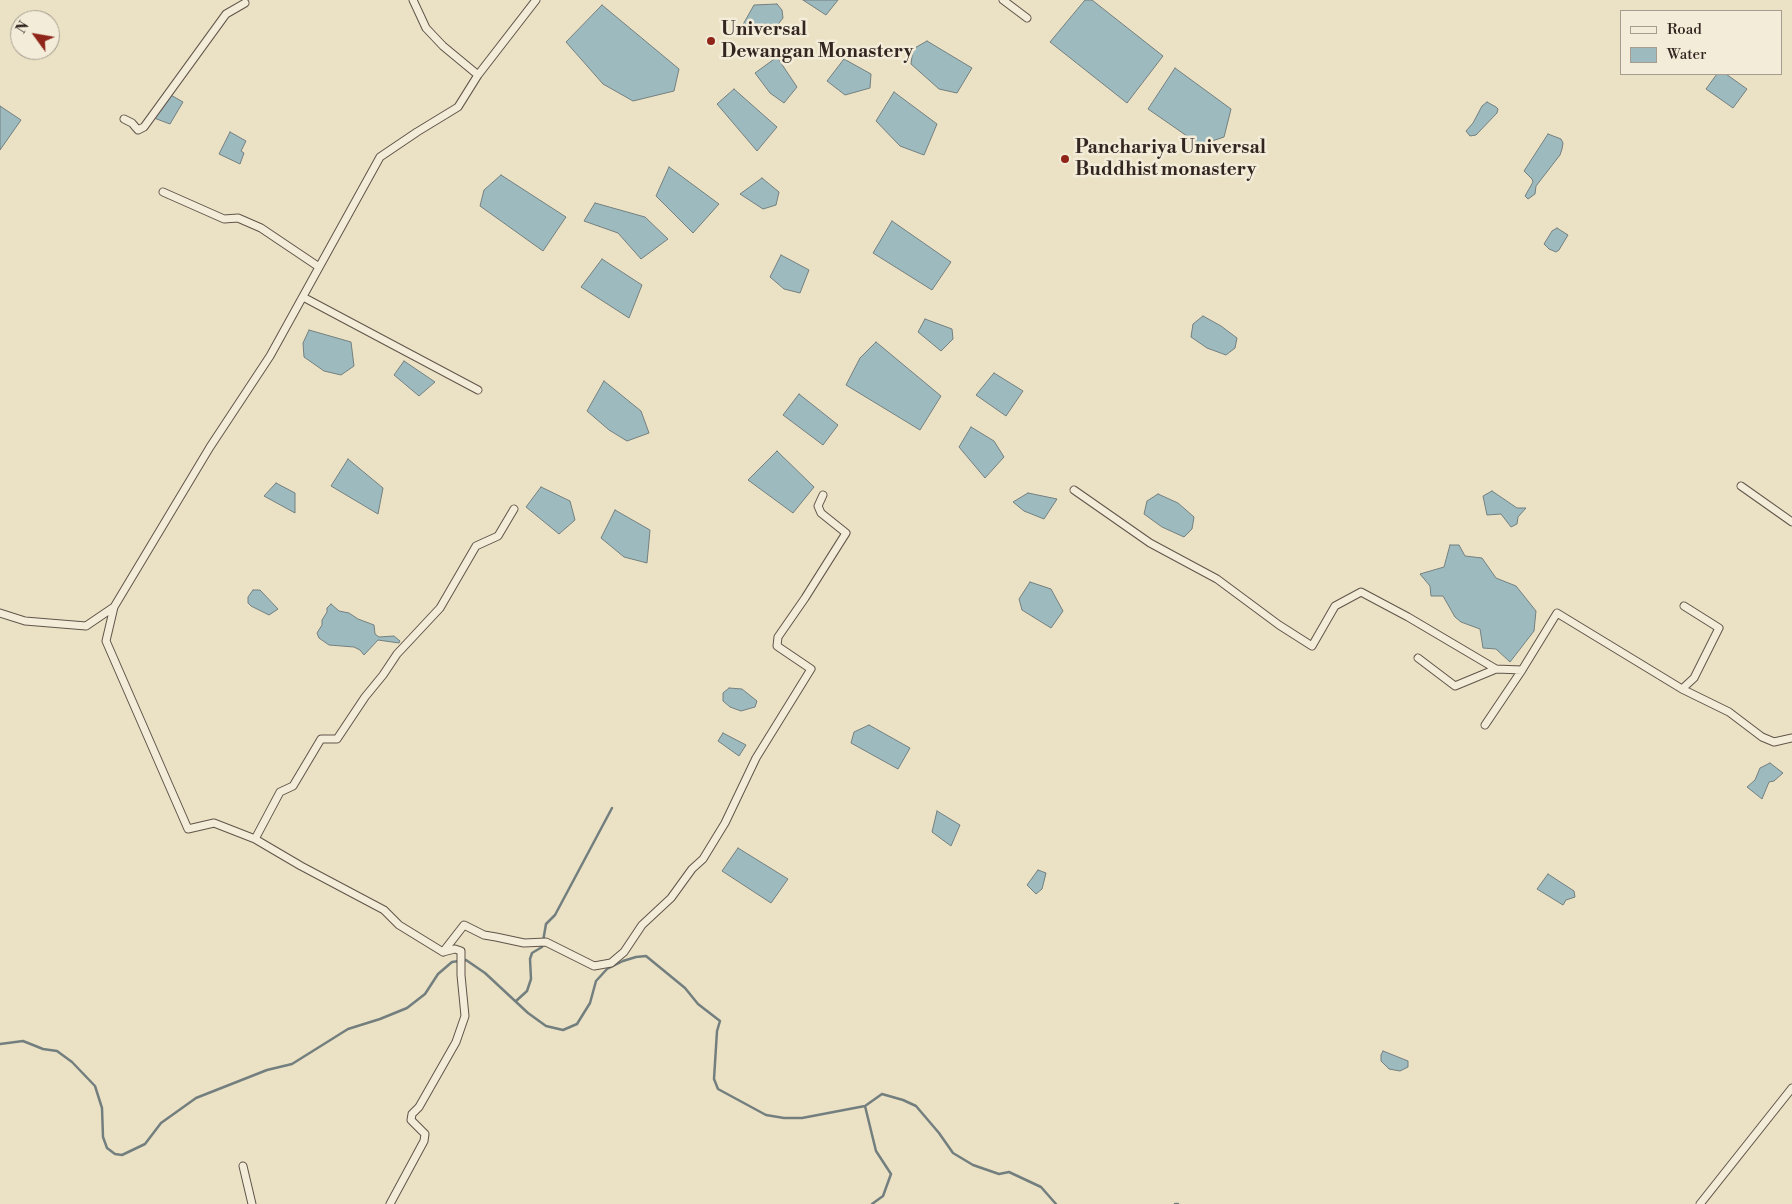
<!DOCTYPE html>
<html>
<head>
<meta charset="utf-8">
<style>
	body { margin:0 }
	#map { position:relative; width:1792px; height:1204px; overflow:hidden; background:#ebe2c5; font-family:"Libre Bodoni",serif }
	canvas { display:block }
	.legend { position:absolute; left:1620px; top:10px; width:162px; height:65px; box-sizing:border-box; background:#f2ecd9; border:1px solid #a69c8f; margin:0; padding:6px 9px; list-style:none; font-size:15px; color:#332520 }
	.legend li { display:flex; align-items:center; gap:10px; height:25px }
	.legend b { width:25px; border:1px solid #a69c8f }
	.north { position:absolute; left:10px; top:10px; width:50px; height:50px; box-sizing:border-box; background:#f2ecd9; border:1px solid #a69c8f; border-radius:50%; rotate:302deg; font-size:14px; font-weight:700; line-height:20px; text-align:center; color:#332520 }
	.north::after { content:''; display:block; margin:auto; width:18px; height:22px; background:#8f2418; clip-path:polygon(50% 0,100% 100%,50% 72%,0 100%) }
</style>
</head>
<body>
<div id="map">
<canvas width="1792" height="1204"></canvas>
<ul class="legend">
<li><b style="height:6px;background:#f2ecd9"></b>Road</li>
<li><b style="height:14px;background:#9dbbbf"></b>Water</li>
</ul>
<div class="north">N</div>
</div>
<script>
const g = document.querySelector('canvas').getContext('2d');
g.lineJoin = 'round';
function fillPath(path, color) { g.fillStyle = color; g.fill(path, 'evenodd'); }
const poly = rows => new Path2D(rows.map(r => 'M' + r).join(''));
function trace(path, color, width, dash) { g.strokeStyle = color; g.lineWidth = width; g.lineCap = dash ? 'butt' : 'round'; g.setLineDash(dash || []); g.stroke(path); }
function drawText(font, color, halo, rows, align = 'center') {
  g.font = font + ' "Libre Bodoni",serif'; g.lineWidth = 5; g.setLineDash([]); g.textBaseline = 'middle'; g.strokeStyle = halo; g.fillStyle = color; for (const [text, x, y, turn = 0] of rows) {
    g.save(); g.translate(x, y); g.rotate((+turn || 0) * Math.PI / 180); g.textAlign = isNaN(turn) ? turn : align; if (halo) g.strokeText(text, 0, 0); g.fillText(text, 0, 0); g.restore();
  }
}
const water = poly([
	[803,0,838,0,826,15,803,0],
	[1085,0,1092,0,1163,56,1127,103,1050,42,1085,0],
	[777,4,782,10,783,18,772,32,765,30,744,32,741,28,754,5,777,4],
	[602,5,679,69,674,91,633,101,603,84,566,42,602,5],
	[927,41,972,68,957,93,939,89,911,64,913,49,927,41],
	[777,57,797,87,784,103,770,93,755,73,777,57],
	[844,59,871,74,870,88,845,95,827,81,844,59],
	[1175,68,1231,109,1224,137,1200,145,1148,109,1175,68],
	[1717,74,1726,74,1747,89,1733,108,1706,89,1717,74],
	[734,89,777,127,757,151,717,104,734,89],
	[894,92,937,124,924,155,900,146,876,121,894,92],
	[169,94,183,102,170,124,154,118,169,94],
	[1487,102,1496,107,1498,109,1497,113,1476,135,1470,136,1466,131,1473,123,1482,106,1487,102],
	[0,106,21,120,0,150,0,106],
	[230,132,246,141,241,151,244,153,240,164,219,154,230,132],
	[1548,134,1561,139,1563,143,1562,149,1560,155,1536,186,1535,194,1528,199,1525,196,1533,182,1532,179,1524,171,1548,134],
	[669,167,719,204,693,233,656,196,669,167],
	[501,175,566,217,543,251,480,206,484,190,501,175],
	[762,178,779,192,776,205,763,209,740,194,762,178],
	[595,203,645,217,668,239,641,259,618,233,584,221,595,203],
	[892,221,951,262,932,290,873,253,892,221],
	[1557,228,1568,235,1559,250,1556,252,1549,249,1544,244,1552,231,1557,228],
	[781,255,809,270,800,293,784,289,770,277,781,255],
	[602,259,642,285,629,318,581,287,602,259],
	[1203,316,1221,326,1237,338,1235,348,1226,355,1207,348,1191,337,1193,324,1203,316],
	[925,319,952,329,953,339,941,351,918,332,925,319],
	[309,330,351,342,354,366,341,375,324,371,304,357,303,343,309,330],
	[876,342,941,396,920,430,846,385,860,358,876,342],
	[404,361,435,382,419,396,394,375,404,361],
	[994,373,1023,391,1006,416,976,395,994,373],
	[604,381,641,411,649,433,627,441,609,430,587,411,604,381],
	[799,394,838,425,823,445,783,415,799,394],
	[971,427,994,441,1004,457,985,478,959,447,971,427],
	[777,451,814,487,793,513,748,480,777,451],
	[348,459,383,488,378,514,331,486,348,459],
	[276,483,295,493,295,513,264,496,276,483],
	[541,487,570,501,575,520,559,534,526,507,541,487],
	[1492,491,1517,508,1526,508,1518,517,1517,524,1511,527,1501,514,1487,515,1483,496,1492,491],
	[1028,493,1057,499,1044,519,1024,511,1013,502,1028,493],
	[1158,494,1178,503,1194,517,1192,529,1184,537,1162,527,1144,514,1147,501,1158,494],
	[615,510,650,530,647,563,624,557,601,538,615,510],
	[1450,545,1459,545,1465,556,1482,558,1496,578,1516,586,1536,611,1534,631,1510,662,1496,649,1483,648,1480,629,1461,622,1455,617,1443,596,1431,596,1430,586,1420,574,1444,567,1450,545],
	[1030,582,1051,589,1063,611,1051,628,1022,610,1019,599,1030,582],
	[253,590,260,590,278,609,269,615,251,606,248,603,248,597,253,590],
	[331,604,339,611,349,613,358,619,374,625,375,634,379,637,394,636,400,641,399,643,378,640,364,655,360,650,354,647,329,645,319,638,317,633,322,625,322,620,327,612,327,608,331,604],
	[729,688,742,689,757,701,755,707,741,711,730,707,723,701,723,693,729,688],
	[869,725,910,748,898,769,851,743,854,732,869,725],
	[723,733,746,745,739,756,718,741,723,733],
	[1770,763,1783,773,1774,781,1769,782,1762,799,1747,787,1755,780,1760,768,1770,763],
	[937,811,960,825,951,846,932,832,937,811],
	[738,848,788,879,771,903,722,871,738,848],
	[1038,870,1046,873,1042,889,1036,894,1027,885,1038,870],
	[1548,874,1574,891,1575,897,1566,900,1563,905,1537,889,1548,874],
	[1383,1051,1408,1061,1408,1067,1400,1071,1389,1069,1381,1061,1381,1055,1383,1051]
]);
fillPath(water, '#9dbbbf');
trace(water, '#737f7f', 1);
trace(poly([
	[516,1001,527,991,531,979,530,959,532,953,542,947,546,924,555,915,612,808],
	[0,1044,23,1041,43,1049,57,1051,72,1062,95,1086,102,1108,103,1137,107,1148,115,1154,122,1155,145,1144,161,1123,196,1098,267,1070,292,1064,348,1029,380,1019,407,1008,425,994,438,974,452,962,466,960,485,973,528,1013,546,1026,563,1030,577,1024,590,1003,596,981,607,969,623,961,636,957,646,956,685,988,698,1004,720,1021,717,1031,714,1079,718,1089,766,1115,784,1118,802,1118,865,1106,882,1094,903,1100,916,1106,939,1133,953,1153,973,1165,999,1174,1009,1172,1041,1187,1056,1204],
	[865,1106,876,1151,891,1174,883,1196,872,1204],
	[1175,1204,1178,1204]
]), '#737f7f', 2.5);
const street = poly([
	[413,0,426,28,443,46,478,75],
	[1003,0,1027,18],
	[124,119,132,123,138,130,144,127,226,14,245,3],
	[163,192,224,219,238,218,261,228,319,267],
	[303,297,478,390],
	[1741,486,1792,522],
	[1074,490,1150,543,1217,579,1279,625,1312,646,1335,606,1361,592,1408,617,1496,669,1522,670,1557,613,1682,689,1729,712,1762,737,1774,742,1792,738],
	[114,607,106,641,188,829,214,823,255,839,301,866,384,910,399,925,443,952,464,925,484,935,496,937,524,943,546,942,594,966,611,963,624,952,642,925,671,898,692,869,703,859,725,823,756,758,811,669,777,646,778,637,805,598,846,533,821,513,818,506,823,495],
	[0,613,25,621,86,626,114,607,210,447,270,356,380,157,417,132,458,107,478,75,536,0],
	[1418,658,1455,686,1496,669],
	[1682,689,1694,678,1719,628,1684,606],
	[1485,725,1522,670],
	[255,839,280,792,293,786,321,739,337,739,365,697,383,675,397,654,440,608,476,546,498,536,514,509],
	[243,1166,252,1204],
	[390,1204,424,1141,425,1134,411,1120,412,1114,419,1107,456,1042,465,1016,461,975,461,951,455,949,443,952],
	[1700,1204,1792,1088]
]);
trace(street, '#615449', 9);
trace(street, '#f2ecd9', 7);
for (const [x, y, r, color] of [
	[711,41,5,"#8f2418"],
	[1065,159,5,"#8f2418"]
]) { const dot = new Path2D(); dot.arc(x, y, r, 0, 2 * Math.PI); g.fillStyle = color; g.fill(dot); trace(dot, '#f2ecd9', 2); }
drawText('bold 19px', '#332520', '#f2ecd9', [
	["Universal",721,30],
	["Dewangan Monastery",721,52],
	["Panchariya Universal",1075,148],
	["Buddhist monastery",1075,170]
], 'left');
</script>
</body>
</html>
